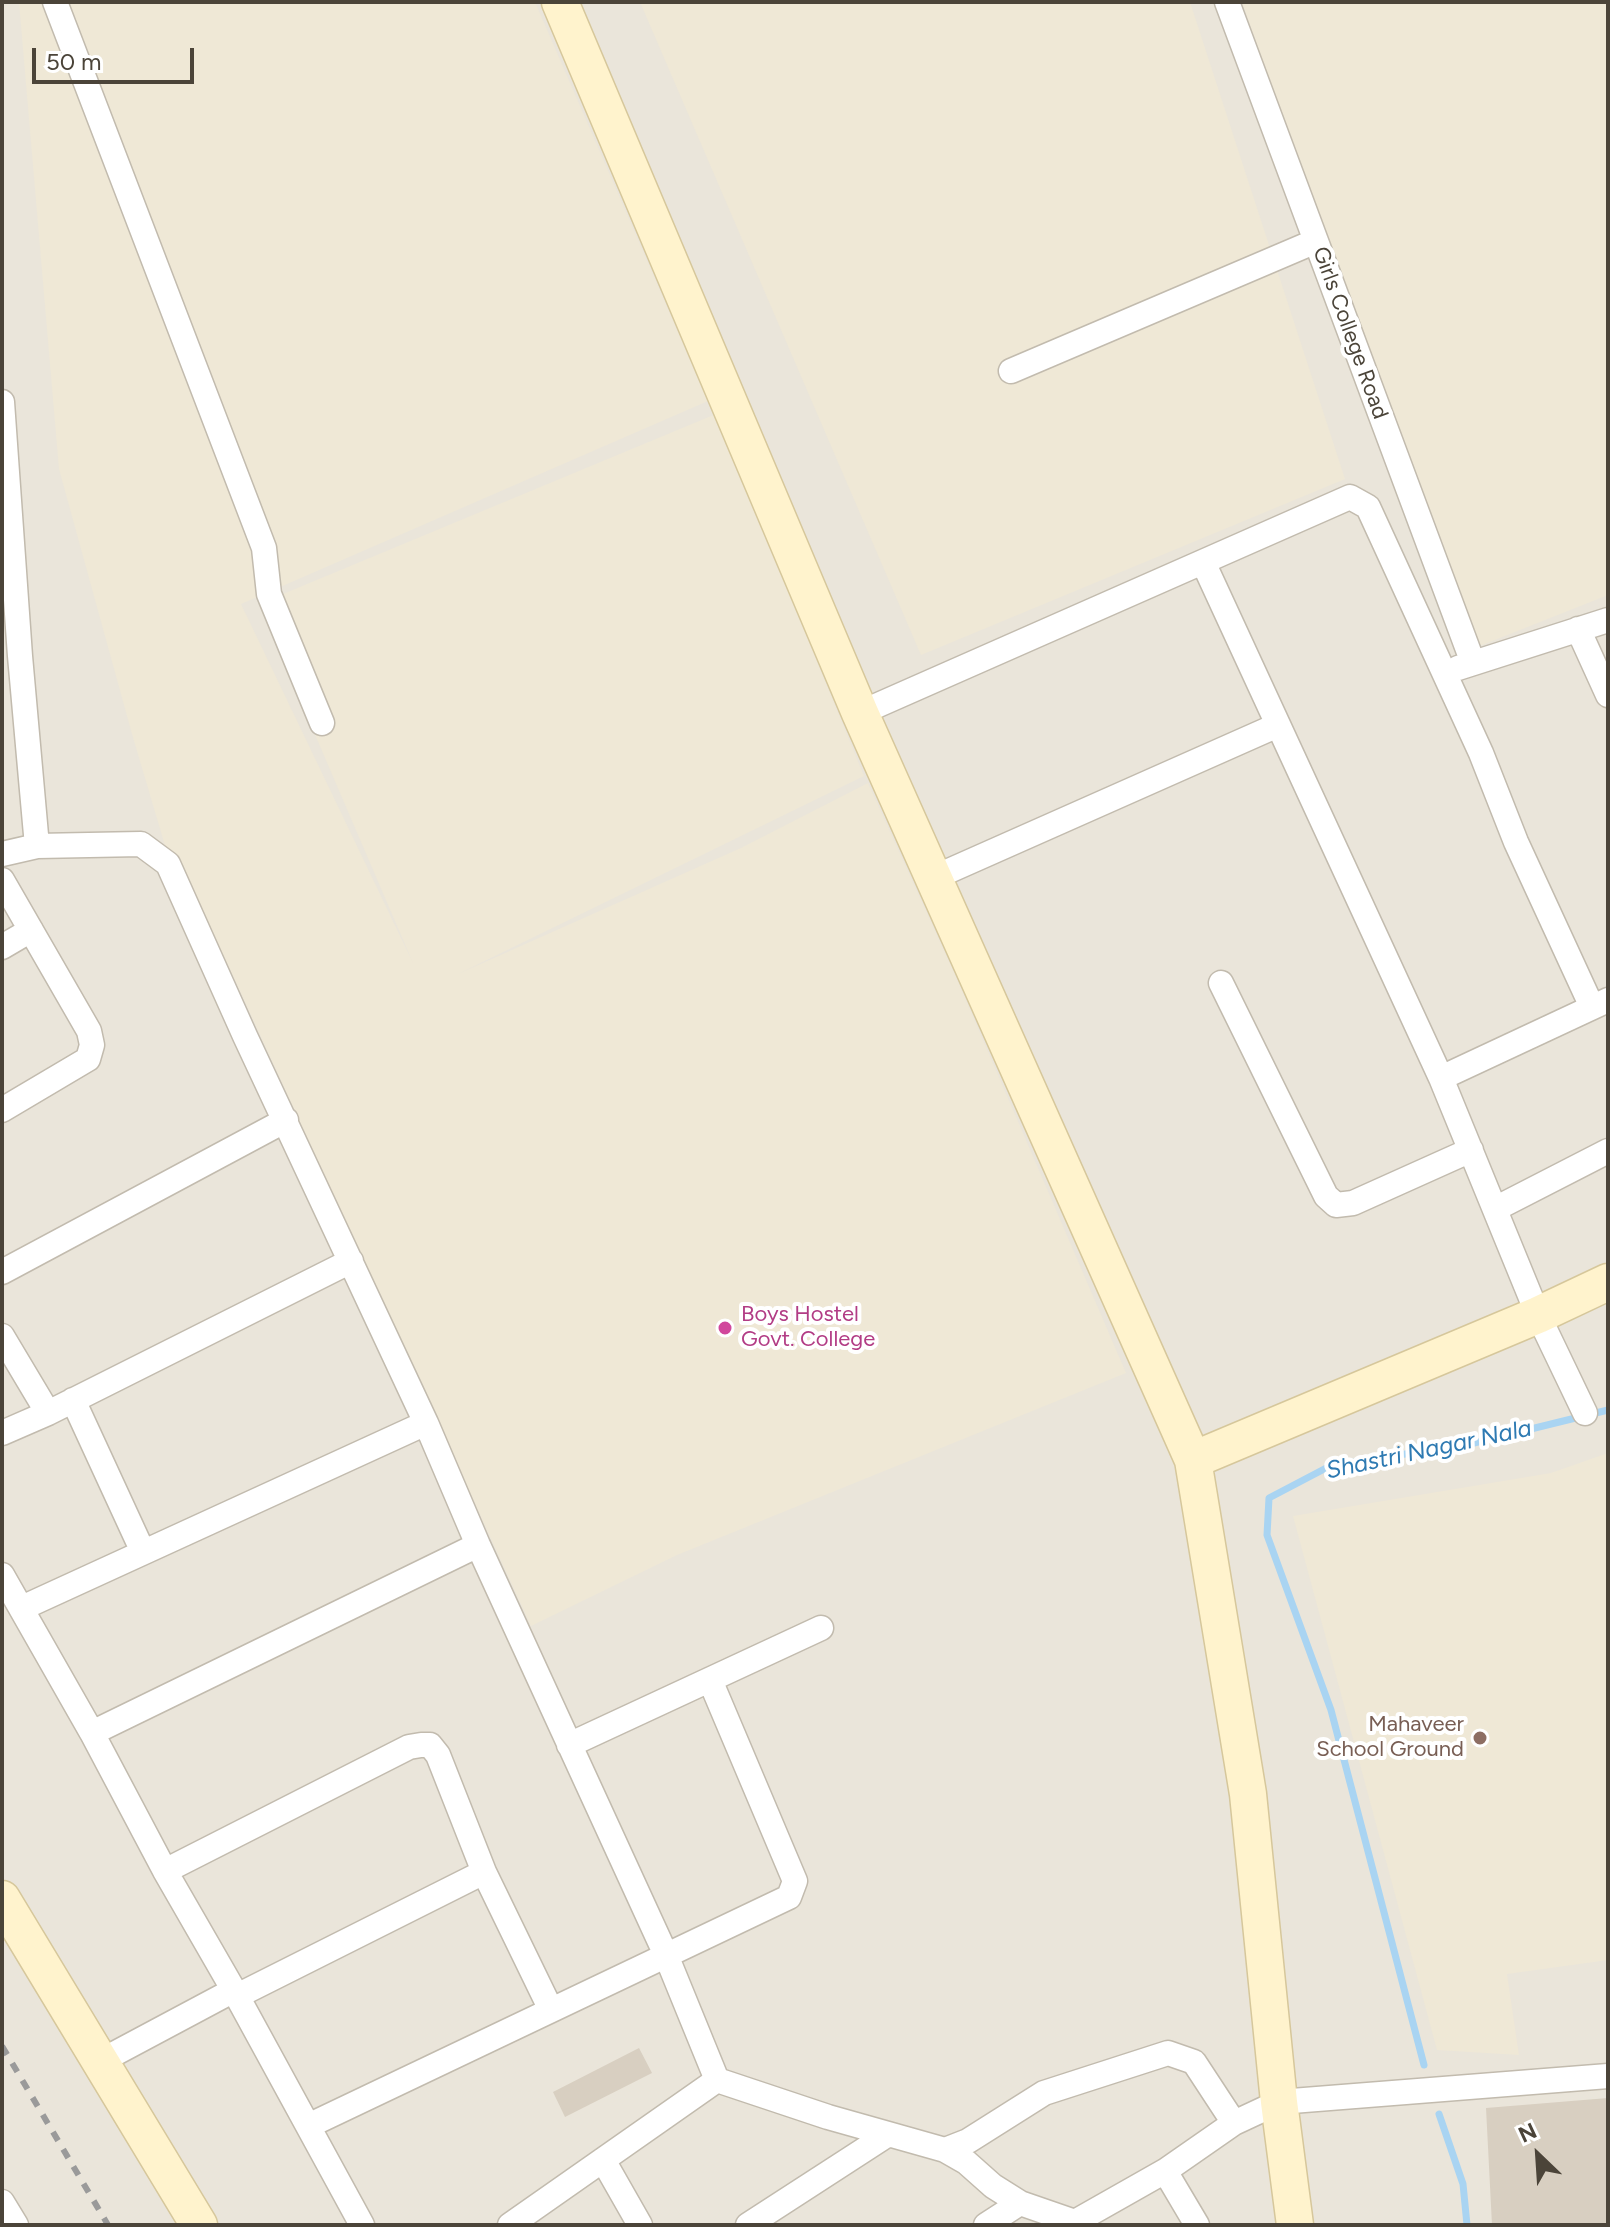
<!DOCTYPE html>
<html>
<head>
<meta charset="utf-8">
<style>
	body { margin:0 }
	#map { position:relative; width:1610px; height:2227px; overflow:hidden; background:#f6f3ec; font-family:Figtree,sans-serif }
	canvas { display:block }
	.frame { position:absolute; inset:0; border:4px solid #4b4439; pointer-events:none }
	.north { position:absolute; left:1498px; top:2115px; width:80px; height:80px; -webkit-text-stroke:6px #fff; paint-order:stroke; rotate:335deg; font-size:22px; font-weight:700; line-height:32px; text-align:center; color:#4b4439 }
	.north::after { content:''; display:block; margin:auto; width:28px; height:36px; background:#4b4439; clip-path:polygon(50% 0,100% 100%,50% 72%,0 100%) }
	.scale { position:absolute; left:32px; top:48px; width:162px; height:36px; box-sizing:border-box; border:4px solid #4b4439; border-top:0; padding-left:10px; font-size:24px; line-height:28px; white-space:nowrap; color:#4b4439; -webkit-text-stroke:6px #fff; paint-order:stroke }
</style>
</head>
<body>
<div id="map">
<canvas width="1610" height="2227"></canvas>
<div class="frame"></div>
<div class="north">N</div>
<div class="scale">50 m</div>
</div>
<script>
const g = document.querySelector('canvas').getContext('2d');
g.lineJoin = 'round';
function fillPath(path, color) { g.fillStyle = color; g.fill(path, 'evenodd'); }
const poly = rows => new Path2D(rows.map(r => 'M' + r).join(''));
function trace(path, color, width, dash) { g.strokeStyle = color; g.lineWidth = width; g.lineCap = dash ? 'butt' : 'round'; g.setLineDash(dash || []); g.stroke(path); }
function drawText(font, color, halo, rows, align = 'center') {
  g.font = font + ' Figtree,sans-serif'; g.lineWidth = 8; g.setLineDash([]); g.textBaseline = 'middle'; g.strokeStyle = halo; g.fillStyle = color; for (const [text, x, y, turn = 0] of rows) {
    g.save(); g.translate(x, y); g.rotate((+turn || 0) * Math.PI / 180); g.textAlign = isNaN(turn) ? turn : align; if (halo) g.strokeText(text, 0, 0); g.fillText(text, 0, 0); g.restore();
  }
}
fillPath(poly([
	[2,2,1608,2,1608,2225,2,2225]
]), '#eae5da');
fillPath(poly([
	[19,2,535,2,708,401,241,604,413,963,259,604,716,414,864,776,458,974,741,848,868,783,956,977,1126,1373,677,1555,531,1626,228,965,166,849,132,734,59,469],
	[640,2,1190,2,1345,479,921,655],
	[1242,2,1608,2,1608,595,1467,651],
	[1608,1453,1608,1960,1507,1974,1519,2055,1437,2050,1293,1516,1551,1473]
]), '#efe8d6');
trace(poly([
	[1424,2065,1331,1710,1267,1535,1269,1498,1330,1466,1474,1443,1608,1410],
	[1439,2114,1463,2184,1467,2225]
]), '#a9d4f2', 7);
fillPath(poly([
	[639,2048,652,2073,565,2117,553,2092],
	[1608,2098,1608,2225,1492,2225,1486,2108]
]), '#d8cfc1');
const street = poly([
	[55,2,264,548,269,594,322,723],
	[1227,2,1473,663],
	[1011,371,1316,241],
	[2,402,20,656,37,846],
	[1203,562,1441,1078,1538,1315,1585,1413],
	[1578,629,1608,695],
	[1458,668,1608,620],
	[860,713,1350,497,1368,507,1481,753,1516,842,1592,1007],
	[2,854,37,846,141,844,168,864,245,1036,426,1423,478,1545,666,1955,717,2080,510,2225],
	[933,878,1278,725],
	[2,880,89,1031,92,1045,88,1059,2,1110],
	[2,947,31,930],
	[1221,983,1326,1196,1336,1205,1353,1203,1471,1150],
	[1441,1078,1608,1000],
	[1495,1209,1608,1151],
	[2,1272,286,1120],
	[2,1336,48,1413,2,1433],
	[73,1400,143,1552],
	[48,1413,351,1261],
	[2,1575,92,1733,165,1871,237,1996,362,2225],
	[22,1608,426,1423],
	[92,1733,478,1545],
	[569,1745,821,1628],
	[165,1871,409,1747,421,1745,430,1745,438,1755,484,1872],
	[237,1996,484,1872,551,2010],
	[99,2062,234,1990],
	[717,2080,828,2117,945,2150],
	[1234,2123,1194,2062,1168,2053,1044,2093,968,2141,945,2150,966,2162,993,2186,1020,2203,1075,2222,1165,2171,1234,2123,1279,2102,1608,2076],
	[308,2126,789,1897,795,1881,710,1680],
	[603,2160,640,2225],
	[1165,2171,1197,2225],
	[2,2202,16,2225],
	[748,2225,887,2135],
	[986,2225,1020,2203]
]);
const secondary = poly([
	[560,2,860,713,1193,1460,1248,1794,1279,2102,1295,2225],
	[1193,1460,1538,1315,1608,1282],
	[2,1899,199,2225]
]);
trace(street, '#c2bbae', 27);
trace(secondary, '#d6c79b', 39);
trace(street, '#fff', 24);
trace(secondary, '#fff3cd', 36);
trace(poly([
	[2,2046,108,2225]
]), '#9a9a9a', 6, [10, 10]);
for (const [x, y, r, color] of [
	[725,1328,8,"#d1479c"],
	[1480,1738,8,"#8d6e63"]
]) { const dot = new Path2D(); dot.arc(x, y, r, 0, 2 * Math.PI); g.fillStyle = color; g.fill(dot); trace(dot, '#fff', 3); }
drawText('22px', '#4b4439', '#fff', [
	["Girls College Road",1350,333,70]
]);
drawText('22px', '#b23c85', '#fff', [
	["Boys Hostel",741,1315],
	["Govt. College",741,1340]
], 'left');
drawText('22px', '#785e54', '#fff', [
	["Mahaveer",1464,1725],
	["School Ground",1464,1750]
], 'right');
drawText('italic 24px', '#2e7ab2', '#fff', [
	["Shastri Nagar Nala",1429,1450,-12]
]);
</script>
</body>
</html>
